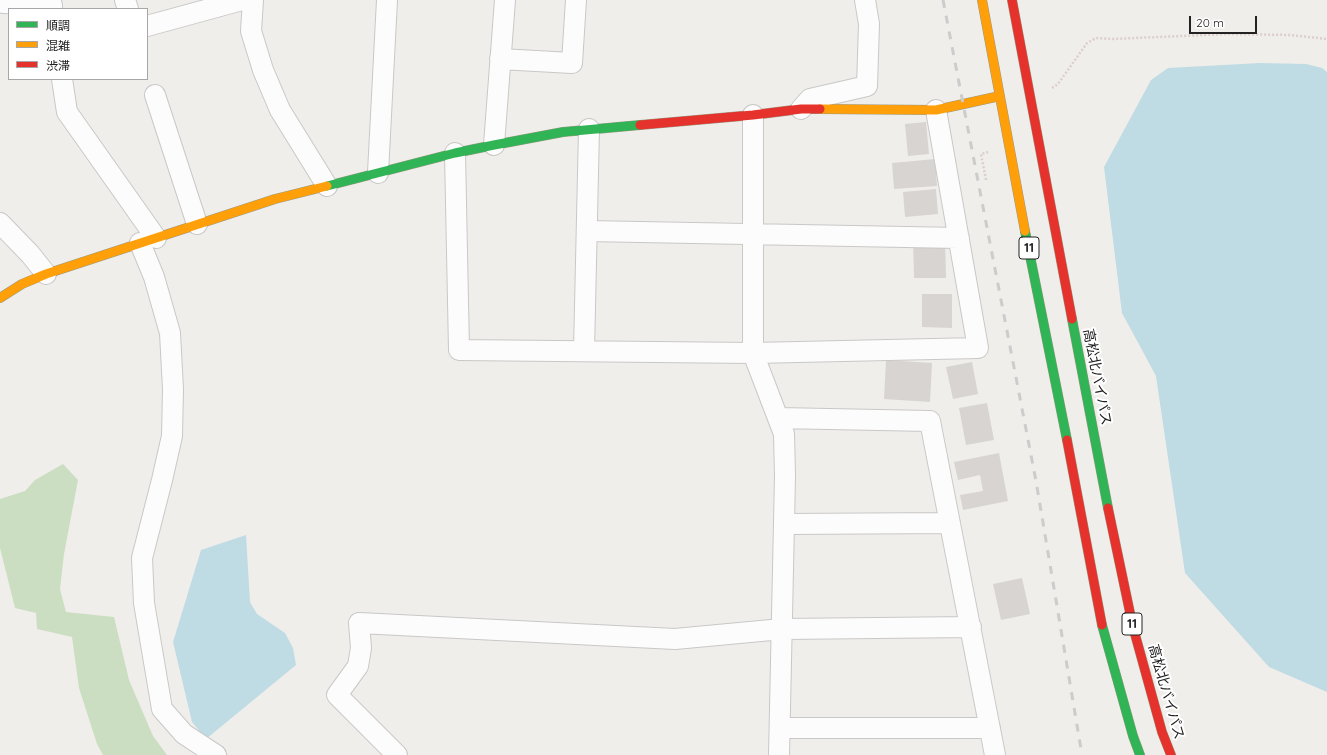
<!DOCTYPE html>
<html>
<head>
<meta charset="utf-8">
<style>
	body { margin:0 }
	#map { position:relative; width:1327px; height:755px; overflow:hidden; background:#f0eeeb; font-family:Quicksand,"Noto Sans JP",sans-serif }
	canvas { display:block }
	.legend { position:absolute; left:8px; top:8px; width:140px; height:72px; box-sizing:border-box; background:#fff; border:1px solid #a7a7a7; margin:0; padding:5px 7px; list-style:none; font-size:12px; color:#222 }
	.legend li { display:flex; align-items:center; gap:8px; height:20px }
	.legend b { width:20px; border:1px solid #a7a7a7 }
	.scale { position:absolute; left:1189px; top:16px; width:68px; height:18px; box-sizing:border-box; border:2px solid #222; border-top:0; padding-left:5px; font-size:12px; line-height:14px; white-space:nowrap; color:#222; -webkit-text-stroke:3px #fff; paint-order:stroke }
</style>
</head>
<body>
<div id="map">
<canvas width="1327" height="755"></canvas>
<ul class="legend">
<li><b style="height:5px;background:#30b455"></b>順調</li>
<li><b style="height:5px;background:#ff9f0a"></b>混雑</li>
<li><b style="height:5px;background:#e5322d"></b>渋滞</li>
</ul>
<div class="scale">20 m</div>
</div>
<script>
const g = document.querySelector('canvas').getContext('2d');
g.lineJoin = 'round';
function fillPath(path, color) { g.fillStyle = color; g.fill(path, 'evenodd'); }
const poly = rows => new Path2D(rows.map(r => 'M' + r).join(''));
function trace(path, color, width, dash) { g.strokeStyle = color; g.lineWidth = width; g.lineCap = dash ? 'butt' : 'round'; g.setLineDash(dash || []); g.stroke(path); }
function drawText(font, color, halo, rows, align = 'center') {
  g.font = font + ' Quicksand,"Noto Sans JP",sans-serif'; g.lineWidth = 4; g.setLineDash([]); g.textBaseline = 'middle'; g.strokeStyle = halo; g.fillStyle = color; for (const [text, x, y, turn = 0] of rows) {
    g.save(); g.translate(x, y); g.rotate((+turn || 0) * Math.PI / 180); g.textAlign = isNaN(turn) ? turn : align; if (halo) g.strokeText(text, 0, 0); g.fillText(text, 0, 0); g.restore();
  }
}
fillPath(poly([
	[63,464,78,480,64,554,60,589,66,612,114,617,129,680,153,736,167,755,103,755,97,744,79,688,72,637,37,629,36,613,15,608,0,548,0,499,25,491,35,480]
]), '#cbdec1');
fillPath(poly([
	[1260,63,1306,64,1322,68,1327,72,1327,692,1269,667,1185,573,1156,376,1122,313,1104,167,1151,80,1168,68],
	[246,535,250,602,257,614,285,633,293,648,296,665,206,739,192,722,173,642,201,550]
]), '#bfdbe3');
fillPath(poly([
	[926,122,929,154,908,156,905,124],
	[935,159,937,186,894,189,892,163],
	[936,189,938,214,905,217,903,192],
	[945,237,946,278,914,278,913,238],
	[922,294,952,294,952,328,922,327],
	[886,360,932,363,930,402,884,399],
	[972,362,978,394,953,399,946,367],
	[987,403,994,440,966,445,959,408],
	[999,453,1008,501,963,510,960,495,983,491,980,475,958,480,954,462],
	[1022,578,1030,614,1001,620,993,584]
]), '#d7d4d2');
const street = poly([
	[125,0,128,9],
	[253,0,251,31,263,70,280,110,327,186],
	[0,1,3,3,52,5,52,9],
	[147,26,242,0],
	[500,59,572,63,576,0],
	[62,79,67,112,156,238],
	[155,95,197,224],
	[801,109,810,99,867,86,869,24,865,0],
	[753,115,753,353,784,434,785,476,779,755],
	[494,145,505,0],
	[455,153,459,350,753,353,978,348,936,110],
	[378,173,387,0],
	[0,223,30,254,46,274],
	[587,231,959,238],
	[140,243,154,277,170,333,173,389,172,436,162,480,142,558,144,603,162,709,184,734,216,755],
	[584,351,589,129],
	[778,418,930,421,995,755],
	[784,524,950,523],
	[780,728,990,728],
	[397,755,337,695,358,666,361,648,359,623,675,639,782,629,971,627]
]);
const fast = poly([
	[327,186,455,153,494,145,563,132,640,125],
	[1025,231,1067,440],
	[1072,319,1108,508],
	[1102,625,1133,736,1140,755]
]);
const slow = poly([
	[982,0,1025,231],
	[820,109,936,110,1000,96],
	[0,298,22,284,46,274,275,199,327,186]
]);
const jam = poly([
	[1012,0,1072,319],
	[640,125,753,115,801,109,820,109],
	[1067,440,1102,625],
	[1108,508,1133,627,1162,732,1171,755]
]);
trace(street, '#c9c8c7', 22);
trace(fast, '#999a82', 10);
trace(slow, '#999a82', 10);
trace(jam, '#999a82', 10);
trace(poly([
	[1052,88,1058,84,1087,43,1096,38,1112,39,1228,34,1290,35,1327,39],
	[986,180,981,154,988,152]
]), '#dccecd', 2.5, [2, 2]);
trace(street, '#fdfcfc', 20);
trace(fast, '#30b455', 9);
trace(slow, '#ff9f0a', 9);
trace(jam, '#e5322d', 9);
trace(poly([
	[943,0,1036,481,1082,755]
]), '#ccc', 3, [8, 8]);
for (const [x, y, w] of [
	[1029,248,20],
	[1132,624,20]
]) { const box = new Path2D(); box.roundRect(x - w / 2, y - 11, w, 22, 3); g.fillStyle = '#fff'; g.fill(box); trace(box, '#222', 1); }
drawText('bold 13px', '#222', null, [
	["11",1029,248],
	["11",1132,624]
]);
drawText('14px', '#222', '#fff', [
	["高松北バイパス",1097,377,79],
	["高松北バイパス",1166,692,74]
]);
</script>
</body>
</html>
